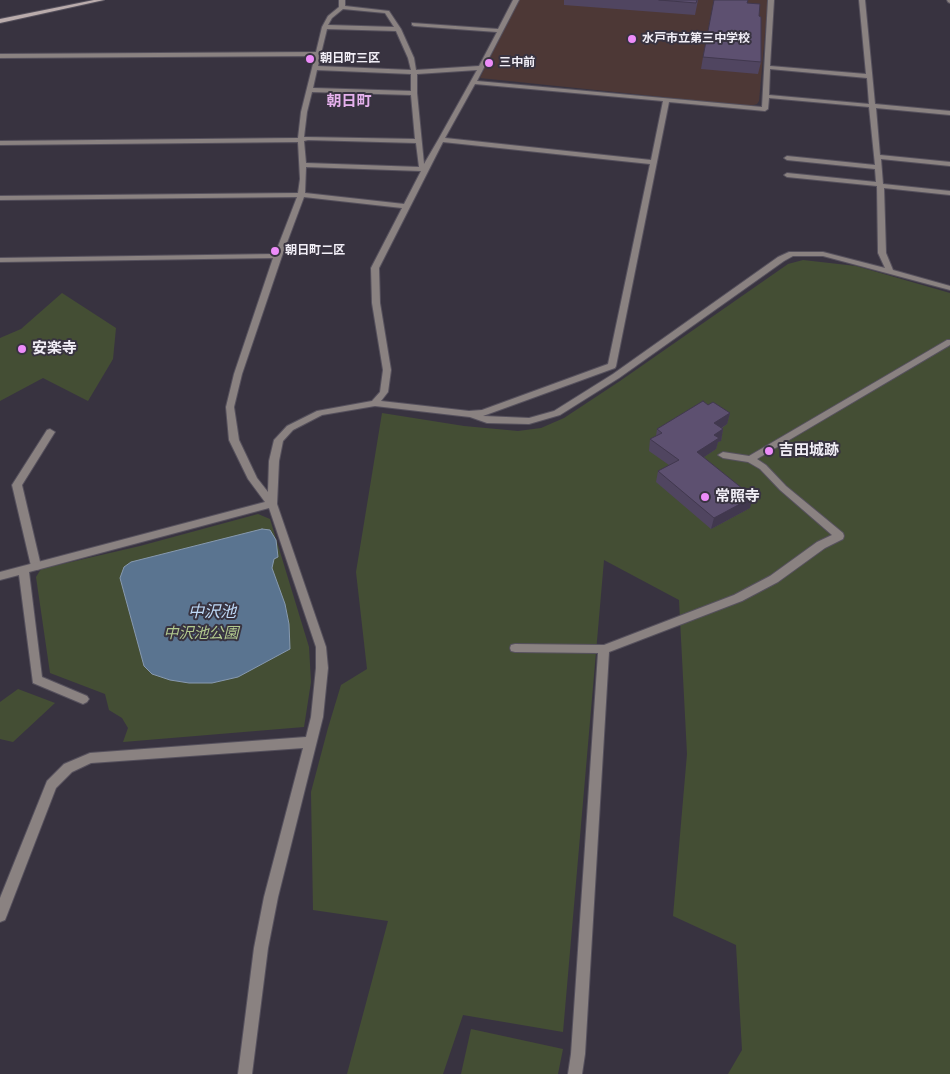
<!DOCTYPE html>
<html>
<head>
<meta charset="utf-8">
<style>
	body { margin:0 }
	canvas { display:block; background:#383340 }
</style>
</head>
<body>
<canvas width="950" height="1074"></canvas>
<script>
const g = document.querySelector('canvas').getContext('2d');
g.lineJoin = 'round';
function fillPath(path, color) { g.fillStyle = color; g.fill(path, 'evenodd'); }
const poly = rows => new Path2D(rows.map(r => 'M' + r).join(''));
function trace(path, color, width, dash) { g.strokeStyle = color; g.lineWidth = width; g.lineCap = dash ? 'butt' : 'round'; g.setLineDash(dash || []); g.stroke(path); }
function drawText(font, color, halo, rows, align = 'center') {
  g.font = font + ' Merriweather,"Noto Sans JP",serif'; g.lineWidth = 4; g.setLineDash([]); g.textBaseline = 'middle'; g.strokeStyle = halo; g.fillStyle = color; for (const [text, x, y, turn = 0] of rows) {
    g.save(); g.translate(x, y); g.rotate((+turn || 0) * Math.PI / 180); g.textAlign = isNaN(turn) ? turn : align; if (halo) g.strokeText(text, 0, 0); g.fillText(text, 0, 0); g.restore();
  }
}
fillPath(poly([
	[519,0,768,0,759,101,757,104,750,106,480,78]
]), '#4d3836');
fillPath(poly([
	[803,260,856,266,950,293,950,1074,728,1074,742,1050,736,945,673,916,687,754,679,600,604,560,563,1032,463,1015,443,1074,347,1074,388,921,313,910,311,792,328,728,341,685,367,669,356,572,382,413,464,426,518,431,541,428,564,418,620,381,788,264],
	[62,293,116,328,113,359,88,401,43,378,0,401,0,338,21,329],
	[258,514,270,519,309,647,311,682,304,727,123,742,128,728,122,718,109,710,105,694,50,673,36,577,41,569,140,546],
	[18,689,55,703,13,742,0,739,0,702],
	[471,1029,563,1049,558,1074,461,1074]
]), '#444e34');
const water = poly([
	[262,529,270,530,276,540,278,557,274,559,272,568,285,604,289,624,290,649,238,677,212,683,189,683,170,680,152,674,144,666,120,578,124,567,131,562,262,529]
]);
fillPath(water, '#5a7490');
trace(water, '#8799af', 1);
const service = poly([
	[947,340,950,340,950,345,757,459,766,465,786,486,843,533,844,536,843,539,825,548,778,582,742,601,609,652,585,1054,582,1074,568,1074,571,1054,598,653,515,652,511,651,510,648,511,645,515,644,604,645,734,595,770,576,817,542,832,535,780,490,760,469,748,462,723,458,718,455,723,452,749,456,947,340],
	[50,429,55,432,22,485,41,566,40,569,36,570,32,569,31,566,12,485,47,430,50,429]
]);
const minor = poly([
	[339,0,345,0,345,6,389,11,401,29,414,58,416,70,479,66,497,32,414,26,412,25,412,23,498,29,513,0,519,0,477,81,762,107,768,0,774,0,770,66,866,74,859,0,865,0,875,104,950,111,950,115,876,108,880,155,950,162,950,166,881,159,883,184,950,191,950,195,884,188,886,253,893,270,950,286,950,290,823,256,793,256,784,261,619,378,560,415,529,424,487,423,470,417,375,406,322,415,293,430,283,441,279,461,277,504,326,647,328,668,323,717,278,897,268,948,252,1074,238,1074,254,948,264,897,303,748,91,763,72,772,56,788,7,915,5,920,0,922,0,898,47,781,64,764,90,753,306,737,311,717,316,668,316,647,269,508,29,572,42,677,87,696,89,699,87,702,83,704,33,683,19,575,0,580,0,572,265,502,248,479,229,440,226,407,234,374,273,258,0,262,0,258,275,254,297,197,0,200,0,196,298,193,300,179,298,142,0,145,0,141,298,138,301,112,315,56,0,58,0,54,316,52,322,27,328,16,339,7,339,0],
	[343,9,385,13,394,27,328,25,332,18,343,9],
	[327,29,396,31,408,58,411,70,318,66,327,29],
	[770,69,867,78,869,104,769,95,770,69],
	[317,70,411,74,411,91,313,88,317,70],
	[477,70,438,140,424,164,417,93,417,74,477,70],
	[475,84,663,101,651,160,445,138,475,84],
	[312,92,411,95,415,139,304,137,307,112,312,92],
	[769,98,869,107,875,165,787,156,784,158,787,160,875,169,876,182,787,173,784,175,787,177,877,186,878,253,885,268,823,252,789,252,778,257,613,374,554,411,529,418,483,416,615,368,616,366,669,102,765,111,768,109,769,98],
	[308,140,416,143,419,167,306,163,304,141,308,140],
	[443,142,650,164,608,364,482,410,469,411,381,401,388,392,391,370,380,303,379,268,443,142],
	[306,167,421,171,404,204,305,193,306,167],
	[304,197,402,208,371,268,372,303,383,370,380,392,372,401,317,411,287,426,274,440,269,461,268,492,257,478,239,440,234,407,242,374,282,256,304,197],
	[947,0,950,0,950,3,948,2,947,0]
]);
const secondary = poly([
	[94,0,104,0,0,23,0,19,94,0]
]);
trace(service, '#56515d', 2);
trace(minor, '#56515d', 2);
trace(secondary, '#56515d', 2);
fillPath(service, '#8a8281');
fillPath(minor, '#8a8281');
fillPath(secondary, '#baacac');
fillPath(poly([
	[564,0,698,0,695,15,564,5],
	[747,3,759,16,761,62,758,74,701,69,703,57],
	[708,405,730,413,727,424,722,428,723,429,721,441,718,442,716,449,704,457,750,508,711,529,656,482,658,471,669,465,649,451,650,439,656,436,657,429]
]), '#504560');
fillPath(poly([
	[730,413,727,424,712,434,714,423],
	[723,429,721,441,718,442,716,449,695,463,697,452,714,435],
	[753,497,750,508,711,529,714,518]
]), '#41384e');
const building = poly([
	[659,0,697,0,696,3,659,0],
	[714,0,748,0,747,3,760,4,759,16,761,17,761,62,703,57,714,0],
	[703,401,708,405,713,402,730,413,714,423,723,429,714,435,719,438,697,452,753,497,714,518,658,471,679,460,650,439,662,433,657,429,703,401]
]);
fillPath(building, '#5d5070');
trace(building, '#41384e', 1);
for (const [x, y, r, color] of [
	[632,39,5,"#ed8cf9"],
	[310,59,5,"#ed8cf9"],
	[489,63,5,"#ed8cf9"],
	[275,251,5,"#ed8cf9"],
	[22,349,5,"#ed8cf9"],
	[769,451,5,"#ed8cf9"],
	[705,497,5,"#ed8cf9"]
]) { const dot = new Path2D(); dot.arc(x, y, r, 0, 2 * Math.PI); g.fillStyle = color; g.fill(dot); trace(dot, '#383340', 2); }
drawText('bold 12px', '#f1eef6', '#383340', [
	["水戸市立第三中学校",642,39],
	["朝日町三区",320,59],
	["三中前",499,63],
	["朝日町二区",285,251]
], 'left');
drawText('bold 15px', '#e6b1ed', '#383340', [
	["朝日町",349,102]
]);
drawText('bold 15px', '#f1eef6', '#383340', [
	["安楽寺",32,349],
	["吉田城跡",779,451],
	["常照寺",715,497]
], 'left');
drawText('italic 15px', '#b2c98e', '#383340', [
	["中沢池公園",201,634]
]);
drawText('italic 16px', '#bfdaf8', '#383340', [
	["中沢池",212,612]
]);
</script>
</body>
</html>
